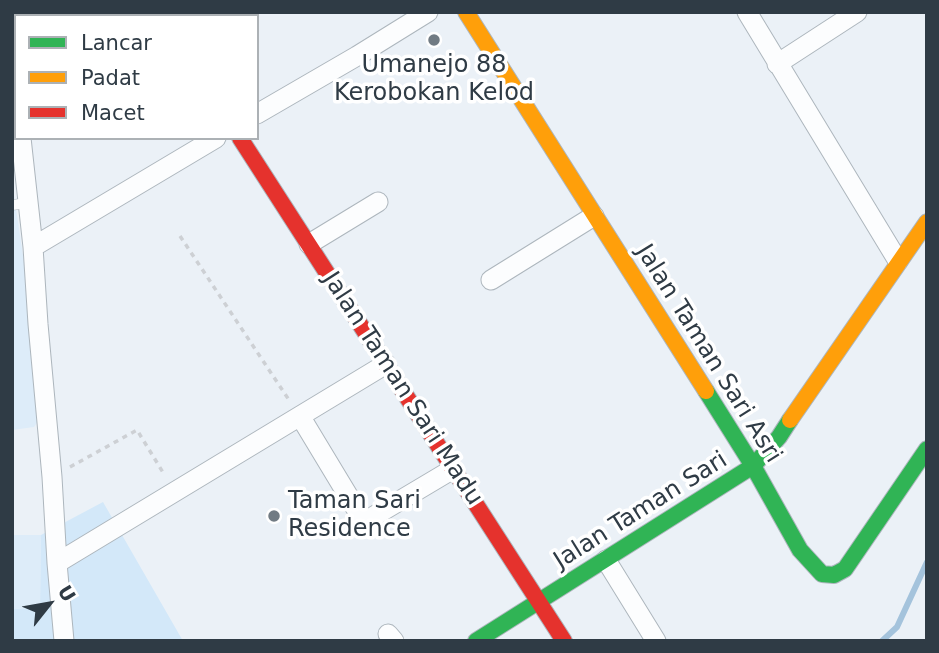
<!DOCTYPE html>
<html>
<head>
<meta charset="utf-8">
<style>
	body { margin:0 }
	#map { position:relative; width:939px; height:653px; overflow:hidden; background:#ebf1f7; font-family:"DejaVu Sans",sans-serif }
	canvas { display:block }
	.frame { position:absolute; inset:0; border:14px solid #2f3b45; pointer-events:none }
	.legend { position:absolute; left:14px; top:14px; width:245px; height:126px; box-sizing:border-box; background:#fff; border:2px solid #acb1b5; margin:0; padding:9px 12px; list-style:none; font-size:21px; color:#2f3b45 }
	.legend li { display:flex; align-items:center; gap:14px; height:35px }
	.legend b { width:35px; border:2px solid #acb1b5 }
	.north { position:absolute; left:14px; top:569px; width:70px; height:70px; -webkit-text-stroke:5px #fff; paint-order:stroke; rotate:59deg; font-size:19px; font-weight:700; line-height:28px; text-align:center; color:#2f3b45 }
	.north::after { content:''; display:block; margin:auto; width:24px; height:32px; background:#2f3b45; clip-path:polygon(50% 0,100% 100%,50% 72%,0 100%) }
</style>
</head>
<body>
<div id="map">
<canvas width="939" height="653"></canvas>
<div class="frame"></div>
<ul class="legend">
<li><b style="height:9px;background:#30b455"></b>Lancar</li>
<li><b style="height:9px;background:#ff9f0a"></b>Padat</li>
<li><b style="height:9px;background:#e5322d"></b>Macet</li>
</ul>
<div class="north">U</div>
</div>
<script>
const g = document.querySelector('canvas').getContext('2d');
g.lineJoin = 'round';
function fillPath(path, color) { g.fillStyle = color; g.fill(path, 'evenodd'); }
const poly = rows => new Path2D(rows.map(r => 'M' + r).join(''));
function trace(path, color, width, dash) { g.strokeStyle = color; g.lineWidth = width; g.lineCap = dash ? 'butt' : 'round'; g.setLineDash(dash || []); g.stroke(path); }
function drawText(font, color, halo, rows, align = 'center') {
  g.font = font + ' "DejaVu Sans",sans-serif'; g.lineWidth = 7; g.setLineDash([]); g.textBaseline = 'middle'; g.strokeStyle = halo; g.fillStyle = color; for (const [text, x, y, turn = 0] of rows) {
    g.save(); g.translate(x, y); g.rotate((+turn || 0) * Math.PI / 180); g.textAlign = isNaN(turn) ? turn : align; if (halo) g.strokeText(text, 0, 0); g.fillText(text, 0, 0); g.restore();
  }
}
fillPath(poly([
	[12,182,39,362,46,392,37,423,34,427,12,430],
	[12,535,41,535,40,608,12,609]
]), '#ddecf9');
fillPath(poly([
	[103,502,183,641,12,641,12,609,40,608,41,535]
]), '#d3e8f9');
trace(poly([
	[882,641,897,627,927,562]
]), '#a4c3dc', 6);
const lane = poly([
	[12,205,28,203]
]);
const street = poly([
	[163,12,165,16],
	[747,12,898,261],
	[124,16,129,12],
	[777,64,857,12],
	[257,114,357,56,428,12],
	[21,138,33,247,38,324,52,477,57,563,64,641],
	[309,244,378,202],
	[33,247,216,138],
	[491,280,594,216],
	[300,416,364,522,453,469],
	[606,560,656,641],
	[57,563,386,364],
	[388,634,394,641]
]);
const fast = poly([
	[706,391,753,466,800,550,822,574,834,575,845,569,927,449],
	[476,641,753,466,779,437,790,420]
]);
const slow = poly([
	[466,12,706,391],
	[790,420,927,222]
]);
const jam = poly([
	[240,138,564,641]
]);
trace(lane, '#adb6bd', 11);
trace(street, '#adb6bd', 21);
trace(fast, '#adb6bd', 18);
trace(slow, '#adb6bd', 18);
trace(jam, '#adb6bd', 18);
trace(poly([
	[180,236,289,400],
	[70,467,137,430,164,474]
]), '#cdd0d4', 3.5, [5, 5]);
trace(lane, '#fcfdfe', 10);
trace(street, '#fcfdfe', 19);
trace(fast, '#30b455', 16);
trace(slow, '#ff9f0a', 16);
trace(jam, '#e5322d', 16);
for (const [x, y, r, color] of [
	[434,40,7,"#717b83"],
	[274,516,7,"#717b83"]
]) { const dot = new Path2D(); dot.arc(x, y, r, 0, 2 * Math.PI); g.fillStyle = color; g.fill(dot); trace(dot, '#fff', 2.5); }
drawText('24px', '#2f3b45', '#fff', [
	["Umanejo 88",434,66],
	["Kerobokan Kelod",434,94],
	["Taman Sari",288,502,"left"],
	["Residence",288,530,"left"]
]);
drawText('24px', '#2f3b45', '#fff', [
	["Jalan Taman Sari Asri",708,354,58],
	["Jalan Taman Sari Madu",402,389,57],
	["Jalan Taman Sari",641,511,-32]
]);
</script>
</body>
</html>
